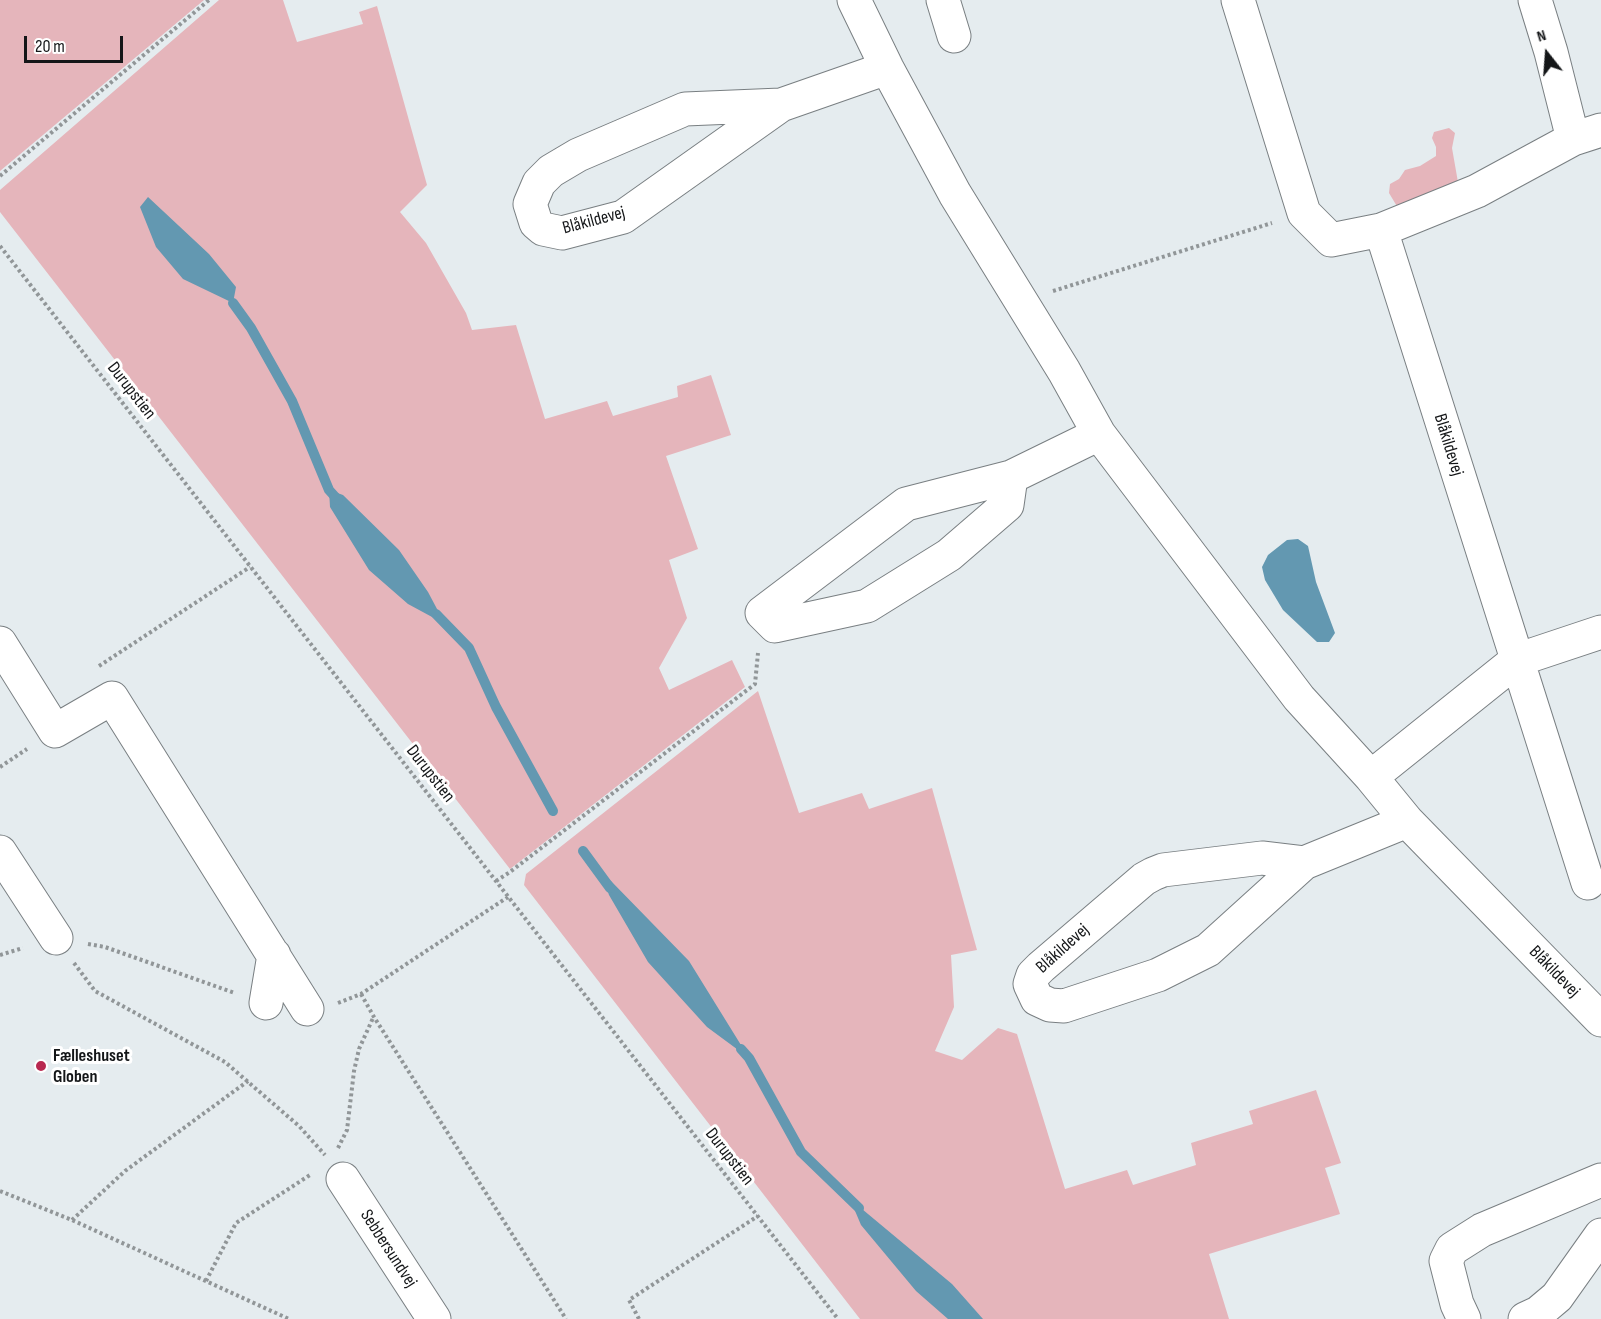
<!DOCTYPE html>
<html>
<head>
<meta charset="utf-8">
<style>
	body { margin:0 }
	#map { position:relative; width:1601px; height:1319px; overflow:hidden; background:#e5ecef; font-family:"Sofia Sans Condensed",sans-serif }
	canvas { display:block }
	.north { position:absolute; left:1517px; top:24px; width:60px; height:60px; -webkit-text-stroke:4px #fff; paint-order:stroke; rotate:343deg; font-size:16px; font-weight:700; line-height:24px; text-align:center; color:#141618 }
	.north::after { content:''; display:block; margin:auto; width:21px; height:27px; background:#141618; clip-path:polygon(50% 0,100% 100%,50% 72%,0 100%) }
	.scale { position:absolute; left:24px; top:36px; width:99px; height:27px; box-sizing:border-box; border:3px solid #141618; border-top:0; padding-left:8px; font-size:18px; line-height:21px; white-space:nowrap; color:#141618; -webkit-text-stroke:4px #fff; paint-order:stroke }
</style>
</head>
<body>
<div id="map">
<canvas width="1601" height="1319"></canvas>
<div class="north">N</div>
<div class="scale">20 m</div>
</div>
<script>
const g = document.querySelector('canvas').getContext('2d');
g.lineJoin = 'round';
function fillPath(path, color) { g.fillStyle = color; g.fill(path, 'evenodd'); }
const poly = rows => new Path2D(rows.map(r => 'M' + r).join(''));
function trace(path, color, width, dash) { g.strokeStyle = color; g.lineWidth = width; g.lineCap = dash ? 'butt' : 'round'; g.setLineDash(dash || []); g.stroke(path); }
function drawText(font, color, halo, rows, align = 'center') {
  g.font = font + ' "Sofia Sans Condensed",sans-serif'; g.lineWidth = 6; g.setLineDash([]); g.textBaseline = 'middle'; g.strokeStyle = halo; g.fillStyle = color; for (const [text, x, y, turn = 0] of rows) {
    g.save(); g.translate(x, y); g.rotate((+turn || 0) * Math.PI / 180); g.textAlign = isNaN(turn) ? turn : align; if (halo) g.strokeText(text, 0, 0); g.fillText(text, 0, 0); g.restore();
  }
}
fillPath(poly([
	[0,0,204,0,0,171],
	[219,0,283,0,297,42,363,24,359,12,377,6,427,185,400,212,426,243,466,313,472,330,516,325,545,419,607,401,613,416,678,397,677,386,711,375,731,435,666,456,698,549,669,560,687,618,659,668,669,690,732,660,745,687,510,869,0,212,0,190],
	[1449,128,1455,133,1452,148,1459,188,1398,208,1389,193,1390,184,1399,179,1405,170,1420,166,1436,156,1436,147,1432,138,1434,132],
	[758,691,799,813,862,793,869,809,932,788,977,950,951,955,954,1007,935,1051,962,1060,998,1028,1017,1034,1065,1189,1127,1170,1133,1185,1196,1165,1191,1143,1253,1124,1249,1111,1316,1090,1341,1163,1325,1168,1340,1214,1209,1254,1229,1319,860,1319,524,885,526,874]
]), '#e5b5bb');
fillPath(poly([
	[148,197,209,254,236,287,233,303,183,279,156,247,140,207],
	[329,490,343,495,399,550,428,592,445,624,408,604,369,570,330,507],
	[1298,539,1308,546,1316,582,1335,633,1329,642,1317,642,1283,610,1265,580,1262,567,1268,555,1287,540],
	[603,878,611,881,689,961,749,1058,707,1027,648,962,609,895],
	[850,1199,952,1284,983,1319,948,1319,916,1291,861,1225]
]), '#6398b1');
trace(poly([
	[233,303,251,328,292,401,329,490,338,500],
	[436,614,469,648,496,707,553,811],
	[583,851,610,888],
	[741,1049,749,1058,801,1152,859,1208]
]), '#6398b1', 10);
const minor = poly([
	[854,0,887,68,955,194,1064,371,1099,434,1299,698,1371,777,1407,821,1601,1020],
	[943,0,954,36],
	[1238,0,1304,213,1331,240,1381,230,1477,191,1573,139,1601,130],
	[1535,0,1551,52,1573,139],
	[781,105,623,217,562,233,543,229,536,223,530,204,539,183,551,171,578,155,685,109,781,105,887,68],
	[1381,230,1588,883],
	[1011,477,1007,505,949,555,867,606,775,626,762,613,906,504,1011,477,1099,434],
	[0,643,55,731,112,698,307,1009],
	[1371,777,1517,660,1601,632],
	[0,852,56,938],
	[1304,863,1208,950,1158,975,1064,1006,1050,1005,1037,999,1030,984,1033,975,1041,967,1144,879,1153,874,1163,870,1262,858,1304,863,1407,821],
	[266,1003,274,955],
	[343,1179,434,1319],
	[1464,1319,1457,1304,1446,1261,1452,1249,1482,1230,1601,1180],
	[1525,1319,1538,1313,1557,1297,1601,1235]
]);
trace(minor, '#797f82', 35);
trace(poly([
	[0,176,209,0],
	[0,246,838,1319],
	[1053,291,1272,223],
	[99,666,250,567],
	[0,767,27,749],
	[496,881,510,872,755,684,758,653],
	[88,944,105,947,235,993],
	[0,955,23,948],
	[74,963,95,991,225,1062,299,1126,325,1155],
	[361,994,374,1017,566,1319],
	[338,1003,361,994,508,897],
	[338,1148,347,1130,354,1071,359,1049,373,1018],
	[0,1191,72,1220,289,1319],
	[72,1220,125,1171,248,1081],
	[206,1281,236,1223,310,1175],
	[639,1319,629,1300,758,1216]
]), '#919698', 4, [3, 3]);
trace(minor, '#fff', 33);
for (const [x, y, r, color] of [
	[41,1066,6,"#b82850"]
]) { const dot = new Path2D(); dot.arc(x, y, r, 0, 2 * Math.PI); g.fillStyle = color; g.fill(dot); trace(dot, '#fff', 2); }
drawText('18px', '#141618', '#fff', [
	["Blåkildevej",594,221,-15],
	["Durupstien",131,391,52],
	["Blåkildevej",1448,445,73],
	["Durupstien",430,774,52],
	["Blåkildevej",1063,949,-42],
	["Blåkildevej",1554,972,46],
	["Durupstien",729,1157,52],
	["Sebbersundvej",388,1249,57]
]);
drawText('bold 18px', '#141618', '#fff', [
	["Fælleshuset",53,1056],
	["Globen",53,1077]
], 'left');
</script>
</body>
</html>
